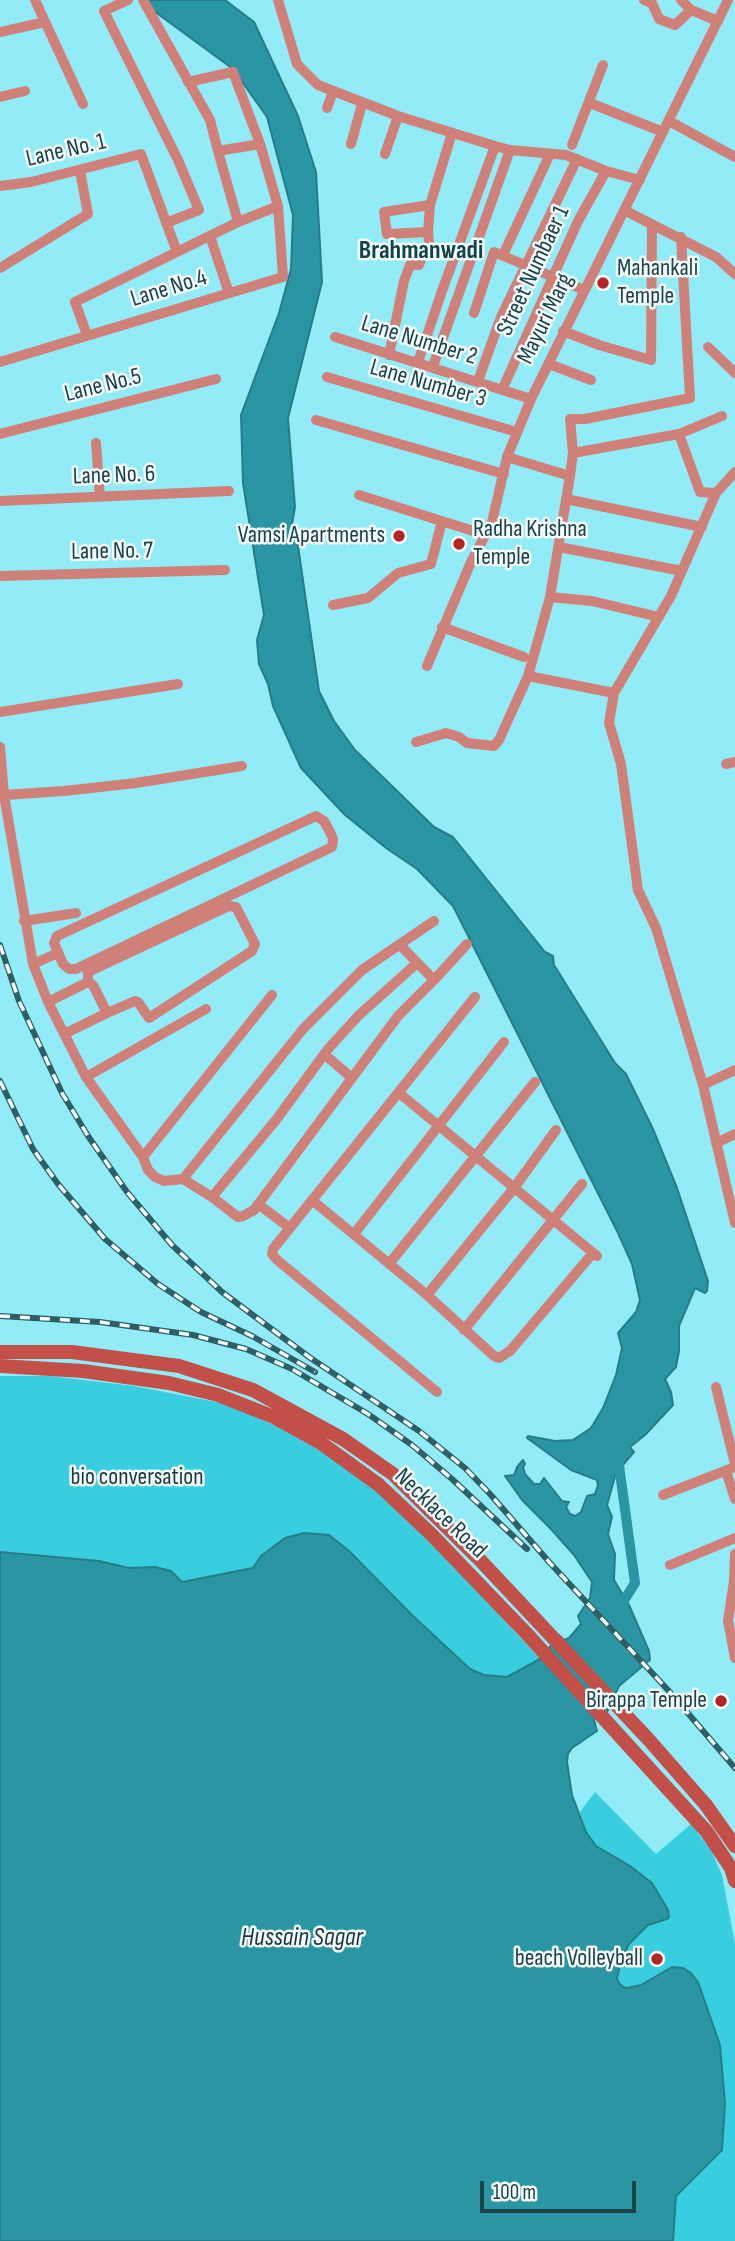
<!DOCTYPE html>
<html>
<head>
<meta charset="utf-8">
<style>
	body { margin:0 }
	#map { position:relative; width:735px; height:2241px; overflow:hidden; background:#91ecf8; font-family:"Sofia Sans Condensed",sans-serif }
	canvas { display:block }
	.scale { position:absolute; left:480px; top:2181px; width:156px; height:32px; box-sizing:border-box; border:4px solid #1b4247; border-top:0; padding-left:9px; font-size:21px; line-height:24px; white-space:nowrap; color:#1b4247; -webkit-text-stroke:5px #f5fdff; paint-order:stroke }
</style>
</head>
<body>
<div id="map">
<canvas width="735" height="2241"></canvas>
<div class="scale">100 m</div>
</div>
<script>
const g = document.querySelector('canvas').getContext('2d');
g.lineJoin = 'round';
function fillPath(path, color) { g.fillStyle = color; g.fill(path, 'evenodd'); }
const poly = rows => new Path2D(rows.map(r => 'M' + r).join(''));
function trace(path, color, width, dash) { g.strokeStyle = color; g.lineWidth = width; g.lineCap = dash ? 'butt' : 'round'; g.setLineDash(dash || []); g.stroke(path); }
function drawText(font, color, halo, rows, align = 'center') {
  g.font = font + ' "Sofia Sans Condensed",sans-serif'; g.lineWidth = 5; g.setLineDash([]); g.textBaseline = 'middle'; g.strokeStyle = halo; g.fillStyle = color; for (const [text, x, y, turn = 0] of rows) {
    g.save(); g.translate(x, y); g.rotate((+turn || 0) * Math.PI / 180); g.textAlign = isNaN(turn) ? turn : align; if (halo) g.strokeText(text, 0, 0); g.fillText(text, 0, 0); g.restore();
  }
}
fillPath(poly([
	[0,1376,49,1376,134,1386,226,1404,276,1426,326,1454,373,1484,428,1538,540,1659,507,1678,484,1675,470,1669,413,1616,349,1551,329,1535,261,1556,253,1568,182,1582,171,1571,155,1567,129,1568,99,1561,0,1552],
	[595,1792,656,1854,691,1824,711,1850,722,1875,735,1944,735,2241,673,2241,676,2196,722,2150,725,2104,720,2045,673,1967,641,1985,627,1988,623,1987,619,1983,617,1978,621,1961,629,1944,648,1925,667,1919,652,1883,630,1866,596,1846,586,1832,580,1812]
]), '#38cedf');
const water = poly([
	[141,0,225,0,254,22,298,116,316,172,322,282,288,418,295,507,292,524,297,539,319,691,334,721,355,750,434,827,453,837,545,952,553,956,554,965,615,1063,626,1074,653,1129,677,1188,708,1281,707,1291,705,1293,695,1288,679,1326,679,1351,676,1367,665,1379,671,1392,673,1405,645,1435,630,1447,634,1452,616,1473,607,1505,612,1517,608,1534,615,1554,614,1580,629,1605,649,1651,650,1660,619,1686,607,1712,594,1720,597,1731,572,1748,568,1754,567,1762,572,1795,586,1832,596,1846,630,1866,652,1883,668,1910,669,1917,667,1919,648,1925,629,1944,621,1961,617,1978,619,1983,623,1987,627,1988,641,1985,672,1967,683,1968,691,1973,698,1982,720,2045,725,2104,722,2150,676,2196,673,2241,0,2241,0,1552,99,1561,129,1568,155,1567,171,1571,182,1582,253,1568,261,1556,285,1538,304,1533,329,1535,349,1551,413,1616,470,1669,484,1675,507,1677,540,1659,559,1635,564,1640,569,1638,581,1624,578,1616,590,1598,592,1582,574,1555,550,1528,522,1500,505,1476,514,1475,517,1467,523,1460,525,1464,523,1467,525,1474,534,1484,540,1484,544,1478,562,1501,569,1502,566,1507,570,1514,575,1516,581,1512,587,1496,595,1494,598,1485,597,1480,571,1470,527,1438,528,1436,555,1441,573,1440,591,1428,603,1408,616,1375,622,1348,618,1333,636,1312,640,1300,632,1264,618,1233,453,906,417,869,386,848,345,815,301,768,273,706,268,684,259,664,257,640,264,615,243,483,241,415,279,313,291,269,293,215,267,117,233,69,143,3,141,0]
]);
fillPath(water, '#2a96a3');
trace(water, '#267d87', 2);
trace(poly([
	[618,1458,635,1583,623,1602,621,1612]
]), '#2a96a3', 10);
trace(poly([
	[35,0,83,104],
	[128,0,104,11,178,160,199,210,166,223],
	[143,0,210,120,218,151,260,144],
	[278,0,297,64,318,85,398,116,495,146,510,150,566,155,606,171,640,180],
	[644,0,652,3,659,19,675,25,691,10,718,21],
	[681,0,691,10],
	[0,32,45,22],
	[0,97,25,91],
	[590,103,663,132],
	[327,108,333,92],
	[669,121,735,157],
	[351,144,362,104],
	[572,145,603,65],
	[218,151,238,222],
	[385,154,398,116],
	[0,186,31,182,141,154,177,252],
	[430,205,384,212,387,234,428,232,430,205,452,133],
	[624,210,716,257,735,274],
	[210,236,229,293],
	[503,255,550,154],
	[0,268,88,214,80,171],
	[474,313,494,252,584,290],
	[563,331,599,345,651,360,652,224],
	[87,335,75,302,238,222,278,206],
	[335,337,531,399],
	[708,347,735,373],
	[389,355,404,281,410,265,419,265,423,254,430,252,428,232],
	[0,362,283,277,278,206,260,144,233,72,188,82],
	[418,362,442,291,495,146],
	[549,364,591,380],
	[433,366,510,150],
	[327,377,517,432],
	[478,381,501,317,577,159],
	[502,390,578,221,606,171],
	[316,420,504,474],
	[0,434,216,379],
	[679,434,722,416],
	[96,443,100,497],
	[573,453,679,434,700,492,716,493],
	[507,457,570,476],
	[359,495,486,535],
	[566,499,702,527],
	[0,501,229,491],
	[559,547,682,571],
	[0,576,225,570],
	[550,597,592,601,659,617],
	[333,605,368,598,398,573,431,564,442,521],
	[442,627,524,657],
	[427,666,471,562,492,522,507,457,531,399,728,0],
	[528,676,614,693,671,596,716,493,735,472],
	[614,693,609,723,621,764,638,890,656,928,703,1085,735,1223],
	[0,712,178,684],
	[416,742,446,733,459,737,467,743,494,746,499,740,528,676,550,597,570,476,573,453,570,419,585,419,690,398,681,237],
	[0,747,4,795,33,964,48,1002,86,1077,143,1157,148,1170,155,1177,164,1181,183,1179,212,1197,276,1120,328,1049,359,1015,416,964],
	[726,764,735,762],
	[4,795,64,791,136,783,242,766],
	[316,816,324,821,330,832,333,839,332,847,76,969,69,969,63,964,54,943,57,936,316,816],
	[24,921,76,913],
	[400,945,434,980,467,944],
	[33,964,58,953],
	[48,1002,88,982,93,985,107,1013,135,1001,138,1002,149,1018,252,951,255,944,236,907,229,906,88,972,88,982],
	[64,1034,107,1013],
	[324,1054,352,1078],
	[86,1077,206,1009],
	[703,1085,735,1070],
	[399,1093,597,1256],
	[716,1143,735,1134],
	[143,1157,272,995],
	[183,1179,303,1029,362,970,434,921],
	[212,1197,238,1217,243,1216,254,1210,398,1016,434,980],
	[312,1200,427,1295,494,1356,499,1358,510,1351,593,1253],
	[258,1204,290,1228],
	[354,1234,504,1042],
	[389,1264,535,1082],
	[427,1295,514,1188,556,1130],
	[464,1330,582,1184],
	[716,1387,735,1464],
	[437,1392,276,1259,272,1254,273,1249,475,997],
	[726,1471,735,1499],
	[663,1495,735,1467],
	[735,1554,734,1581,728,1621,735,1658],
	[670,1565,735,1538]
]), '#cf8179', 10);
trace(poly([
	[0,1352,72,1352,179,1366,253,1390,343,1439,393,1474,480,1560,649,1740,706,1805,735,1846],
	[0,1366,83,1371,169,1383,218,1395,274,1417,321,1443,379,1485,432,1535,527,1634,707,1832,731,1868,735,1881]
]), '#c25048', 14);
const rail = poly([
	[0,945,19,1001,62,1093,88,1136,127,1192,172,1245,222,1292,309,1357,419,1431,465,1468,490,1494,550,1563,668,1690,735,1768],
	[0,1081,33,1149,58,1184,105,1239,158,1284,201,1312,252,1336,315,1372],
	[0,1316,100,1322,193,1335,246,1349,292,1369,368,1414,412,1445,452,1479,527,1549]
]);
trace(rail, '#2f5f66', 6);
trace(rail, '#f5fdff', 3.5, [10]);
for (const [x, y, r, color] of [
	[603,283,7,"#b52525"],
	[399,536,7,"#b52525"],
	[459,544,7,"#b52525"],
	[721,1701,7,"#b52525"],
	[657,1959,7,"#b52525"]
]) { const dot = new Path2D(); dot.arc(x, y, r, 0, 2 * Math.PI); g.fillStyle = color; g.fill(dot); trace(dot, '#f5fdff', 2.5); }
drawText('24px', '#1b4247', '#f5fdff', [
	["Lane No. 1",66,151,-13],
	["Street Numbaer 1",534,271,-65],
	["Lane No.4",169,289,-17],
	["Mayuri Marg",546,319,-64],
	["Lane Number 2",419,341,17],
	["Lane Number 3",428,384,16],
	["Lane No.5",103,386,-14],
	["Lane No. 6",114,476,-2],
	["Lane No. 7",112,552,-1],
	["Necklace Road",440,1514,44]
]);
drawText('24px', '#1b4247', '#f5fdff', [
	["Mahankali",617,269,"left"],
	["Temple",617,297,"left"],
	["Radha Krishna",473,530,"left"],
	["Temple",473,558,"left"],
	["Vamsi Apartments",385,536],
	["Birappa Temple",707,1701],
	["beach Volleyball",643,1959]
], 'right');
drawText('24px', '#18373b', '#f5fdff', [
	["bio conversation",137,1478]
]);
drawText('bold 26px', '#11444a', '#f5fdff', [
	["Brahmanwadi",421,251]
]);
drawText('italic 26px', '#19383c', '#f5fdff', [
	["Hussain Sagar",302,1938]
]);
</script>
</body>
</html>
